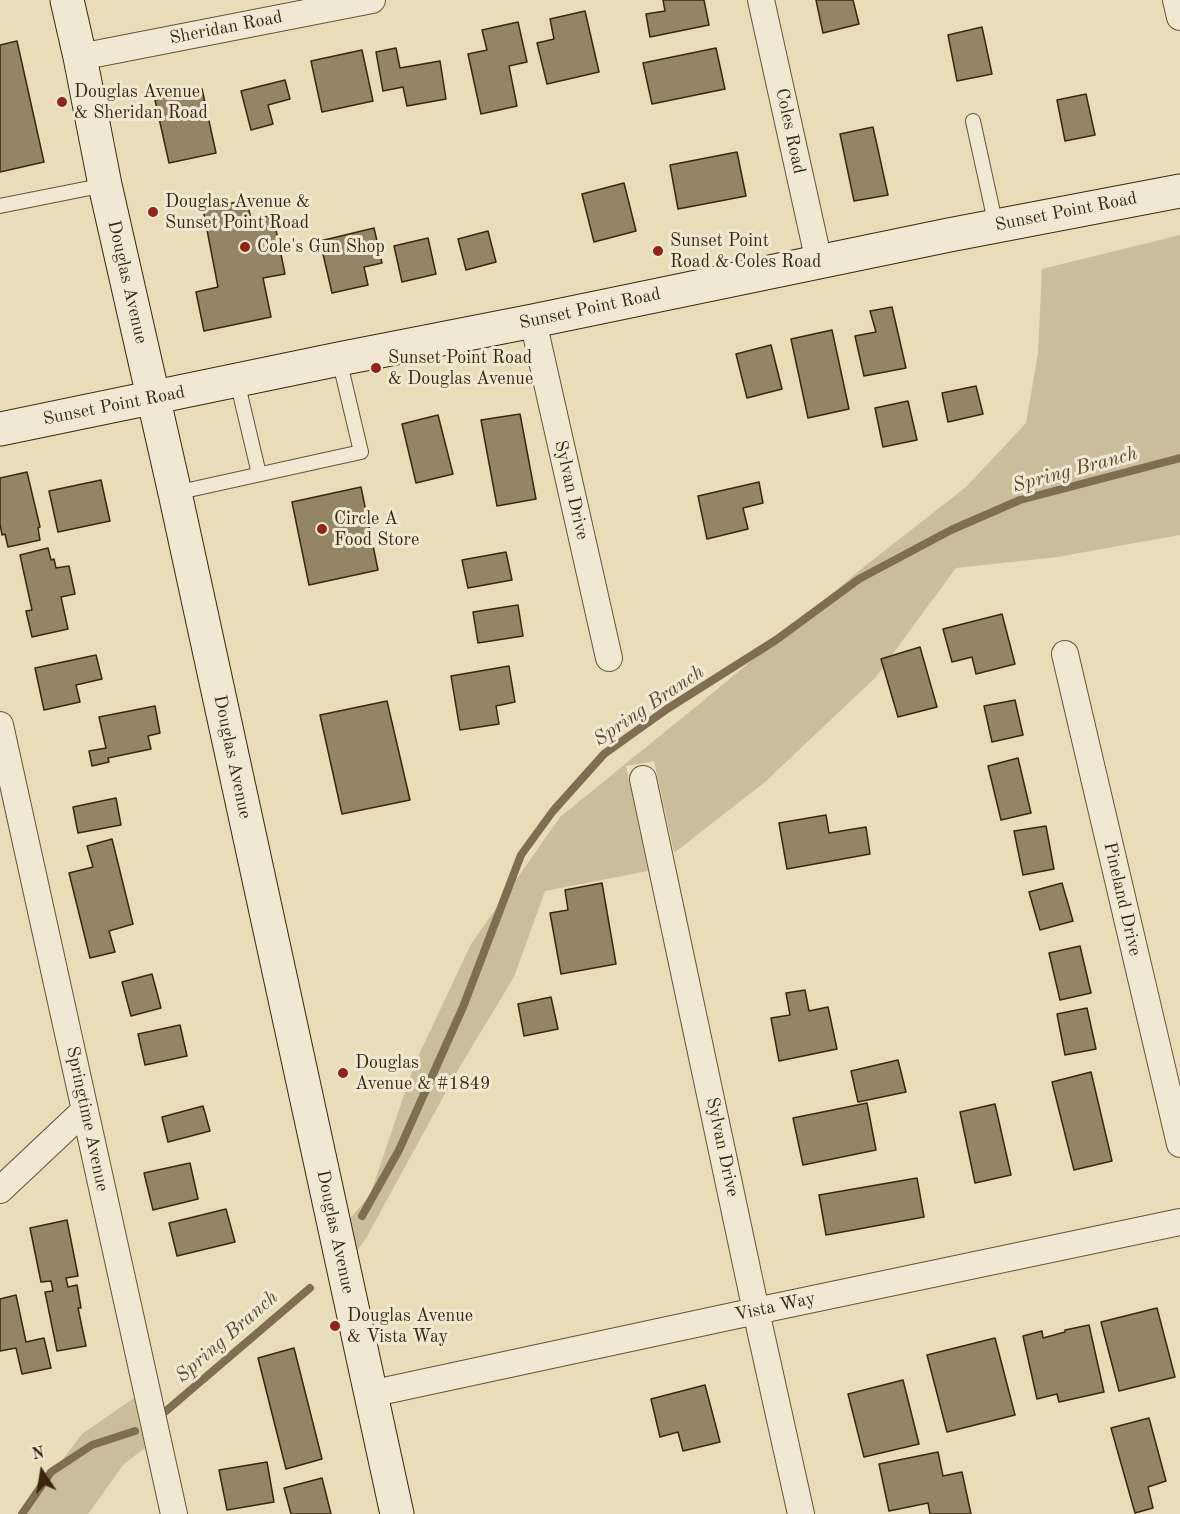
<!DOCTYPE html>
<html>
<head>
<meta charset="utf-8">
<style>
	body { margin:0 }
	#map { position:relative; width:1180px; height:1514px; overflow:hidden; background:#e8dcb9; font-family:"Old Standard TT",serif }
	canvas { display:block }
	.north { position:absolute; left:12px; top:1442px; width:60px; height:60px; -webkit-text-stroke:4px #f0e8d2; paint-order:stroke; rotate:348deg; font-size:16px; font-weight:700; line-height:24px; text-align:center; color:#3a270d }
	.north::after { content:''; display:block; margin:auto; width:21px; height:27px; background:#3a270d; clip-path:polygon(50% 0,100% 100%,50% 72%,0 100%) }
</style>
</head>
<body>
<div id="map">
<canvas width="1180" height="1514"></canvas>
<div class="north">N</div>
</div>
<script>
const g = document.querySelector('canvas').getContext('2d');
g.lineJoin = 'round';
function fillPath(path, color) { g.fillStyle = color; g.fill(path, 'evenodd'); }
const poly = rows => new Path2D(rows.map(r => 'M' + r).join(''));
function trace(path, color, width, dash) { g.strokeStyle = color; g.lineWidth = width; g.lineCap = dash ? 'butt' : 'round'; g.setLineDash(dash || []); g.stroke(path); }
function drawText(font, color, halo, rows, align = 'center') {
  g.font = font + ' "Old Standard TT",serif'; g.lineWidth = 6; g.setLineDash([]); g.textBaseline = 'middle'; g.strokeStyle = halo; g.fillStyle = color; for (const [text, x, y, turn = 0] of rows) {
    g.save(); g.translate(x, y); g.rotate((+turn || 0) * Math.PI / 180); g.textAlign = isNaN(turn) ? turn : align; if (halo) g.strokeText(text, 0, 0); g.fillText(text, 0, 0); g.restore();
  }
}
fillPath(poly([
	[1180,235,1180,535,1057,557,956,568,875,678,765,782,674,853,654,761,626,766,648,871,545,891,514,977,459,1068,365,1240,355,1253,348,1221,370,1195,415,1063,471,944,560,817,703,701,865,566,966,487,1026,423,1038,353,1042,269],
	[134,1398,145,1448,124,1464,88,1514,22,1514,82,1434]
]), '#cabd9c');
trace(poly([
	[362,1216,399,1150,463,1007,521,855,553,811,604,754,667,709,776,640,859,579,951,530,1020,500,1180,458],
	[166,1411,310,1288],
	[22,1514,51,1472,92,1445,135,1431]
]), '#7f6e51', 8);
const building = poly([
	[663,0,704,0,709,25,650,37,646,14,665,11,663,0],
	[816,0,853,0,859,24,823,33,816,0],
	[585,11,599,72,547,84,537,43,554,39,550,19,585,11],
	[518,22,527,62,509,66,517,106,481,114,468,54,487,50,482,30,518,22],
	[982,27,992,74,957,81,948,35,982,27],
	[17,41,44,162,0,172,0,45,17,41],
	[396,48,400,68,440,61,446,99,407,106,403,87,383,91,376,52,396,48],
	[716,48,725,89,652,104,643,63,716,48],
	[362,50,373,101,322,112,311,61,362,50],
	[285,80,290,99,268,105,273,124,251,130,241,91,285,80],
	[202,89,216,153,169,163,155,100,202,89],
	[1086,94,1095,135,1065,141,1057,100,1086,94],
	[873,127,888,195,854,201,840,134,873,127],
	[737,152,746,196,678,209,670,165,737,152],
	[624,183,636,231,594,242,582,194,624,183],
	[247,200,251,220,273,215,285,274,263,278,271,317,204,331,196,292,218,287,203,209,247,200],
	[374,228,382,263,364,267,368,285,332,293,320,241,374,228],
	[488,231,496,262,466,270,458,239,488,231],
	[428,238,436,274,402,282,394,246,428,238],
	[892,307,906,368,864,376,855,336,876,332,870,311,892,307],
	[832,330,849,409,808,418,791,339,832,330],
	[771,345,782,389,747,398,736,354,771,345],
	[976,386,983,414,948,422,942,393,976,386],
	[908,401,917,440,883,447,875,408,908,401],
	[520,414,536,499,497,506,481,420,520,414],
	[438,415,453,474,416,483,402,424,438,415],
	[27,472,40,527,38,528,40,540,8,547,5,534,2,535,0,524,0,478,27,472],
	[101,480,110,521,58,532,49,491,101,480],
	[759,482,763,503,743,508,748,529,707,539,698,496,759,482],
	[361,487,378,570,309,585,292,502,361,487],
	[48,548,51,560,54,559,56,568,69,566,75,594,61,597,68,629,32,637,26,611,32,610,20,555,48,548],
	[506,552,512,580,468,588,462,560,506,552],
	[518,605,523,636,478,643,473,612,518,605],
	[1002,614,1015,664,976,674,972,657,952,662,943,629,1002,614],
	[920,647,937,707,898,717,881,659,920,647],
	[96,655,102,679,76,685,80,702,44,710,35,668,96,655],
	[509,666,515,702,496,706,499,724,460,730,451,676,509,666],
	[1015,700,1023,735,992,742,984,706,1015,700],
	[387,701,410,800,342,814,320,715,387,701],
	[155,706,160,733,148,736,151,749,108,758,109,762,92,766,89,751,106,748,99,717,155,706],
	[1018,758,1031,813,1001,820,988,766,1018,758],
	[116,798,121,825,78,833,73,807,116,798],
	[826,815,829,833,866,827,870,854,787,869,779,823,826,815],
	[1046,826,1054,869,1023,875,1014,831,1046,826],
	[112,839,133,924,109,931,115,952,90,958,69,873,93,867,87,846,112,839],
	[602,883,616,964,561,974,550,913,568,910,565,890,602,883],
	[1062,883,1073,921,1040,930,1029,892,1062,883],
	[1080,946,1091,993,1060,1000,1049,953,1080,946],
	[152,974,161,1008,131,1016,122,982,152,974],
	[805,990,809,1011,828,1007,837,1049,779,1061,771,1018,790,1015,786,993,805,990],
	[551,997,558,1029,524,1036,518,1004,551,997],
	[1087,1008,1096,1049,1065,1055,1057,1014,1087,1008],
	[180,1025,187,1056,145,1065,138,1034,180,1025],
	[898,1060,906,1092,858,1102,851,1071,898,1060],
	[1091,1072,1112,1161,1074,1170,1052,1082,1091,1072],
	[867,1103,876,1150,803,1165,793,1118,867,1103],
	[995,1104,1011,1175,975,1183,960,1112,995,1104],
	[203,1106,210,1131,168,1142,162,1117,203,1106],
	[190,1163,198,1199,153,1210,144,1173,190,1163],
	[917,1178,924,1217,826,1235,819,1195,917,1178],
	[226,1209,235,1242,177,1256,169,1223,226,1209],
	[67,1220,78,1276,66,1278,68,1287,77,1285,81,1308,78,1308,86,1346,57,1351,45,1292,53,1291,51,1281,41,1282,30,1228,67,1220],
	[16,1295,26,1342,44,1338,51,1368,22,1374,16,1348,0,1351,0,1299,16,1295],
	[1157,1308,1175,1377,1119,1391,1101,1322,1157,1308],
	[1089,1325,1104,1392,1059,1402,1057,1394,1037,1399,1023,1336,1042,1331,1043,1338,1065,1332,1065,1330,1089,1325],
	[995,1338,1015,1415,947,1432,927,1355,995,1338],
	[294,1348,322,1459,286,1469,258,1358,294,1348],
	[903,1380,919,1444,864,1457,848,1394,903,1380],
	[705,1385,720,1442,683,1451,678,1432,660,1437,651,1399,705,1385],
	[1149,1418,1166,1481,1148,1487,1153,1508,1135,1513,1111,1428,1149,1418],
	[938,1452,943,1476,962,1472,971,1514,930,1514,928,1503,889,1511,879,1464,938,1452],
	[267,1462,274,1502,227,1510,219,1470,267,1462],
	[322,1478,331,1514,291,1514,284,1488,322,1478]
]);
fillPath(building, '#948566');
trace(building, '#3a270d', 1.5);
const lane = poly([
	[973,121,996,226],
	[0,206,105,185],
	[237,381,259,474],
	[175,493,361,452,339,359]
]);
const street = poly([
	[761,0,819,262],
	[1176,0,1180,17],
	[80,57,372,0],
	[533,321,609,658],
	[1065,654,1180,1144],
	[0,725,174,1514],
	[643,779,756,1311,801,1514],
	[0,1190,85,1110],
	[370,1394,756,1311,1180,1222]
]);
const secondary = poly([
	[67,0,80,57,105,185,175,493,397,1514],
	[0,429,339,359,533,321,949,235,1180,191]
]);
trace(lane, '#665438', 16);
trace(street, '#665438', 28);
trace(secondary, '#3a270d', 35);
trace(lane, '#f0e8d2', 14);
trace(street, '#f0e8d2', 26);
trace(secondary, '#f0e8d2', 33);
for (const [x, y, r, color] of [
	[62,102,6,"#8f2418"],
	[153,212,6,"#8f2418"],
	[245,247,6,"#8f2418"],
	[658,251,6,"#8f2418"],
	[376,368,6,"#8f2418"],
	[322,529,6,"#8f2418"],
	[343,1073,6,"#8f2418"],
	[335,1326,6,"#8f2418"]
]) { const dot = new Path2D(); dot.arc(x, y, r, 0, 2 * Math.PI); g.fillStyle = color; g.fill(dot); trace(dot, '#f0e8d2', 2); }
drawText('18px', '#3a270d', '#f0e8d2', [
	["Sheridan Road",226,28,-11],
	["Coles Road",790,131,78],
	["Sunset Point Road",1066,212,-11],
	["Douglas Avenue",127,282,77],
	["Sunset Point Road",590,309,-12],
	["Sunset Point Road",114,406,-11],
	["Sylvan Drive",571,490,77],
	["Douglas Avenue",232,757,78],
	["Pineland Drive",1122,899,77],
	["Springtime Avenue",87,1119,78],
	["Sylvan Drive",722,1147,78],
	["Douglas Avenue",335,1232,78],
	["Vista Way",775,1307,-12]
]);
drawText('18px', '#3a270d', '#f0e8d2', [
	["Douglas Avenue",74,92],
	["& Sheridan Road",74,113],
	["Douglas Avenue &",165,202],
	["Sunset Point Road",165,223],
	["Sunset Point",670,241],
	["Road & Coles Road",670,262],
	["Cole's Gun Shop",257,247],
	["Sunset Point Road",388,358],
	["& Douglas Avenue",388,379],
	["Circle A",334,519],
	["Food Store",334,540],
	["Douglas",355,1063],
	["Avenue & #1849",355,1084],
	["Douglas Avenue",347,1316],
	["& Vista Way",347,1337]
], 'left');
drawText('italic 20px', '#5c4b2f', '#f0e8d2', [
	["Spring Branch",1075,470,-15],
	["Spring Branch",649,706,-34],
	["Spring Branch",227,1337,-41]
]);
</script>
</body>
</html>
